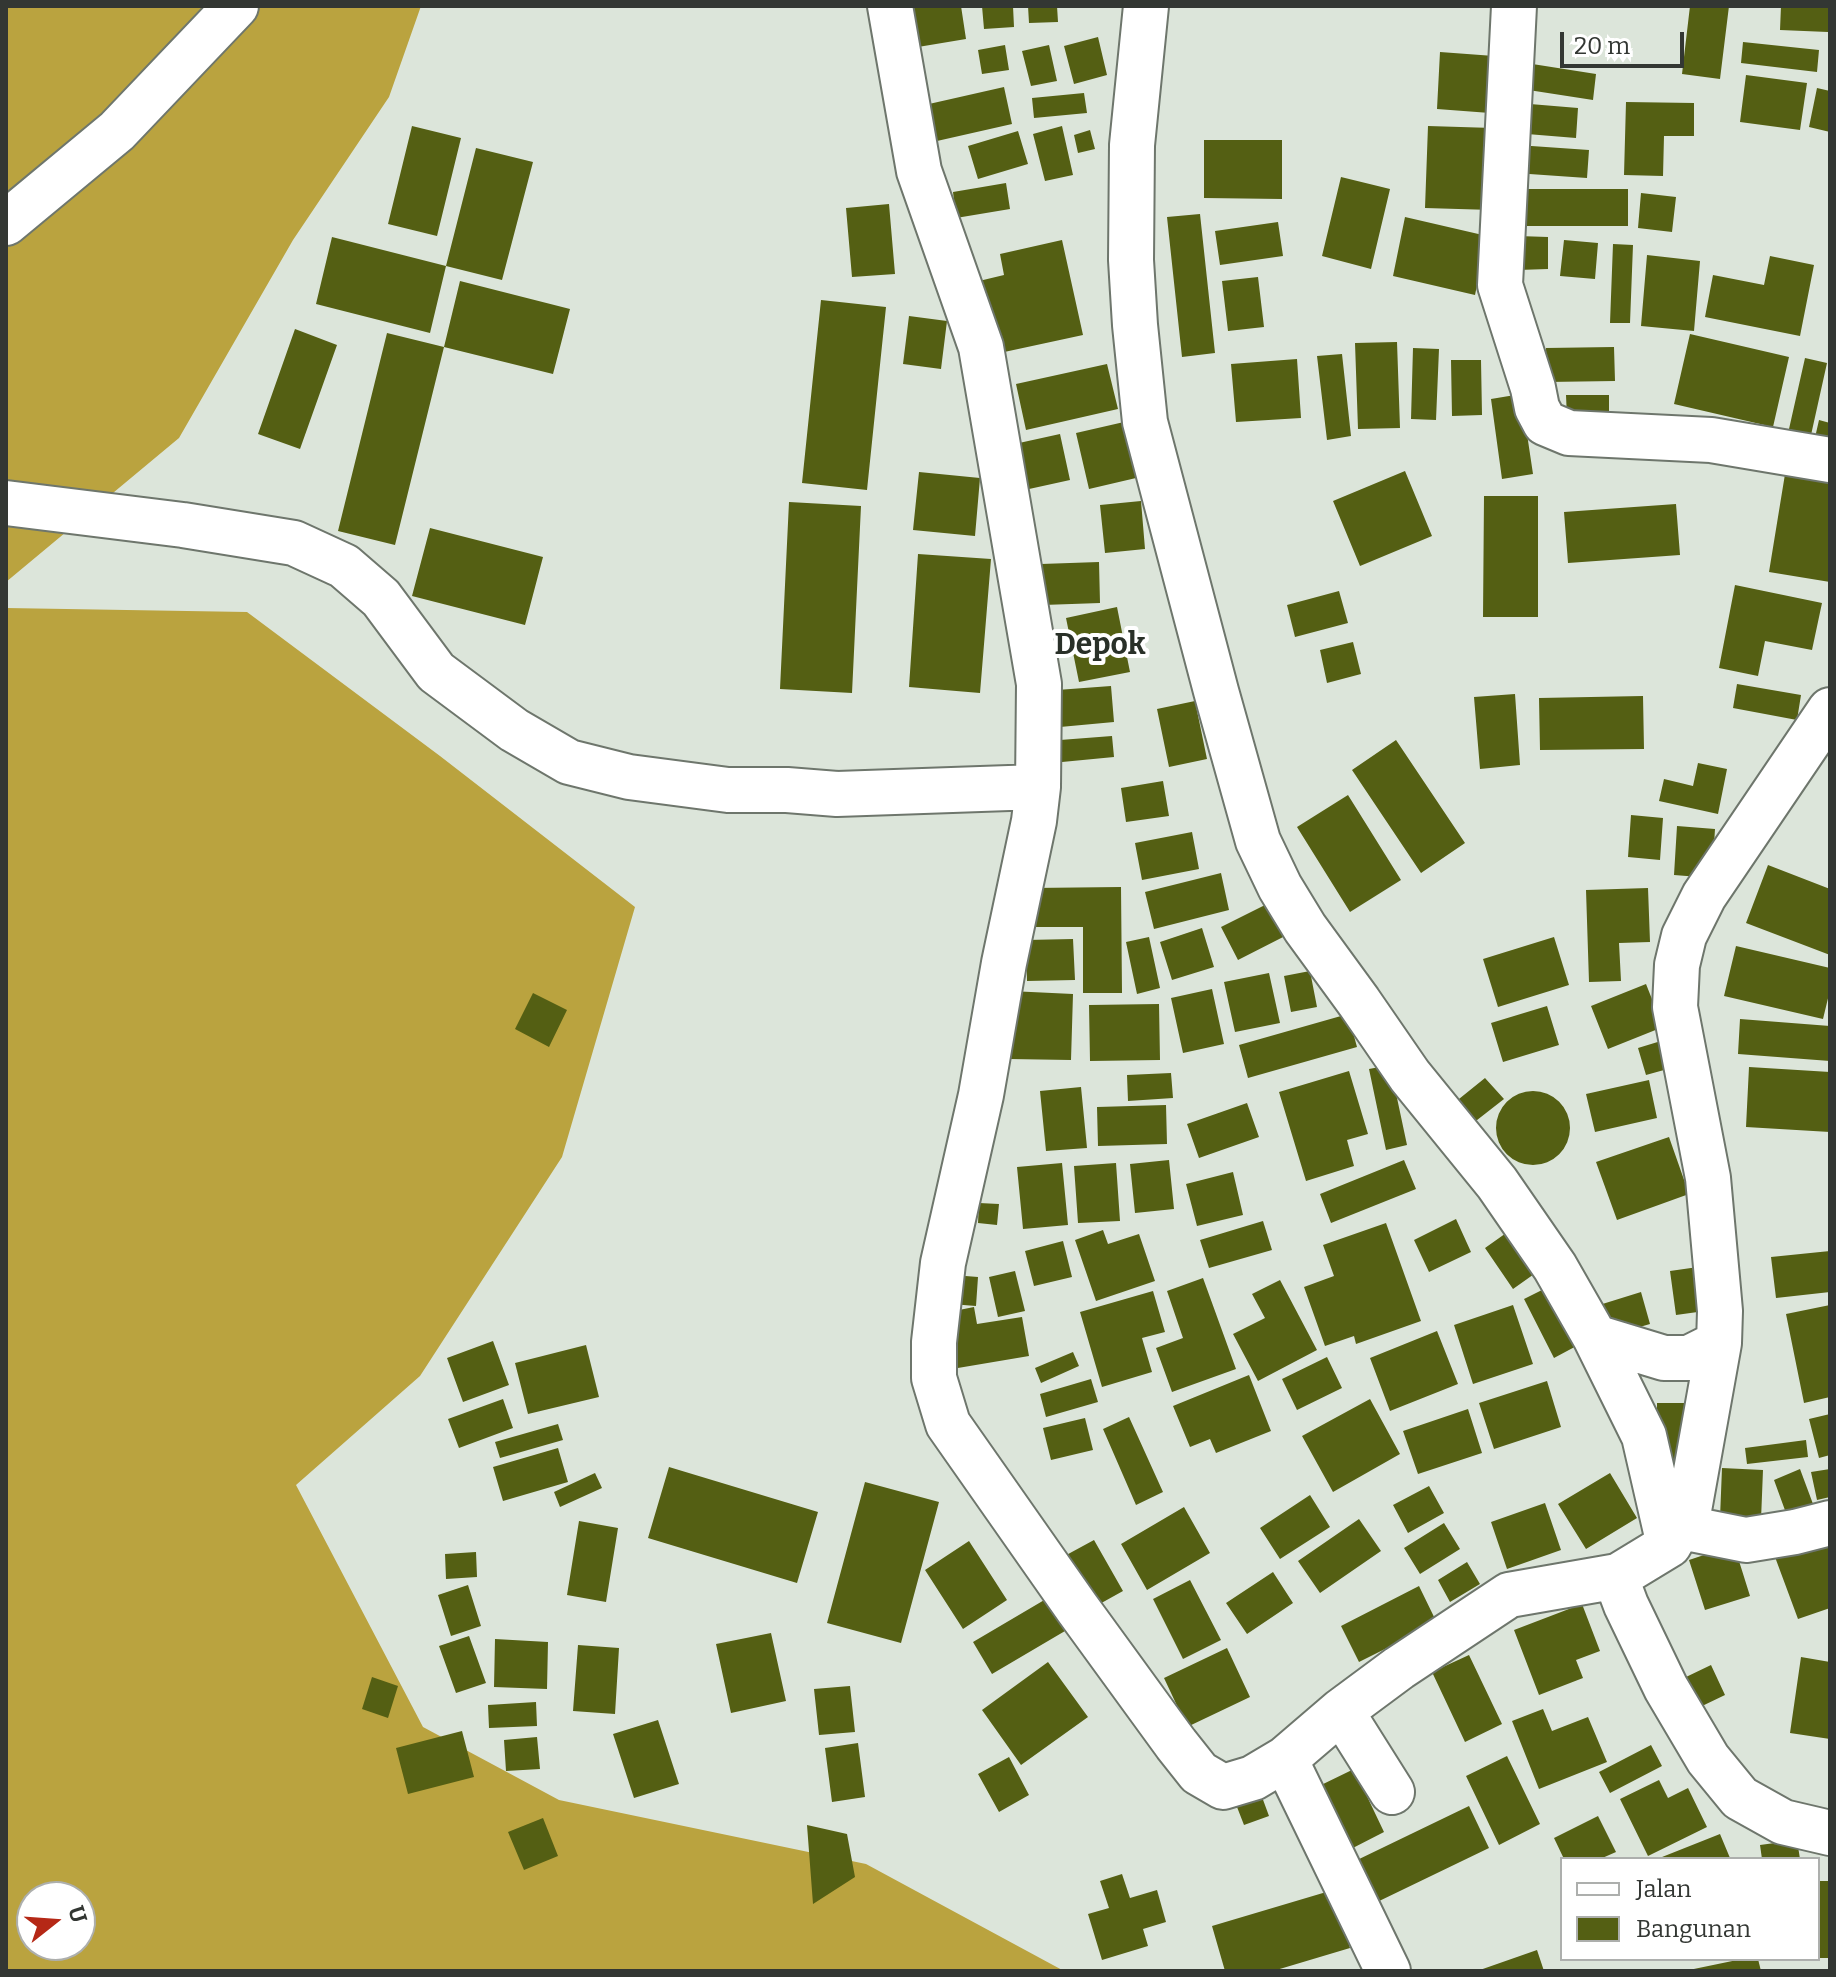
<!DOCTYPE html>
<html>
<head>
<meta charset="utf-8">
<style>
	body { margin:0 }
	#map { position:relative; width:1836px; height:1977px; overflow:hidden; background:#dce5da; font-family:Bitter,serif }
	canvas { display:block }
	.frame { position:absolute; inset:0; border:8px solid #333733; pointer-events:none }
	.legend { position:absolute; left:1560px; top:1857px; width:260px; height:104px; box-sizing:border-box; background:#fff; border:2px solid #adafad; margin:0; padding:10px 14px; list-style:none; font-size:24px; color:#333733 }
	.legend li { display:flex; align-items:center; gap:16px; height:40px }
	.legend b { width:40px; border:2px solid #adafad }
	.north { position:absolute; left:16px; top:1881px; width:80px; height:80px; box-sizing:border-box; background:#fff; border:2px solid #adafad; border-radius:50%; rotate:73deg; font-size:22px; font-weight:700; line-height:32px; text-align:center; color:#333733 }
	.north::after { content:''; display:block; margin:auto; width:28px; height:36px; background:#b52816; clip-path:polygon(50% 0,100% 100%,50% 72%,0 100%) }
	.scale { position:absolute; left:1560px; top:32px; width:124px; height:36px; box-sizing:border-box; border:4px solid #333733; border-top:0; padding-left:10px; font-size:24px; line-height:28px; white-space:nowrap; color:#333733; -webkit-text-stroke:6px #fff; paint-order:stroke }
</style>
</head>
<body>
<div id="map">
<canvas width="1836" height="1977"></canvas>
<div class="frame"></div>
<ul class="legend">
<li><b style="height:10px;background:#fff"></b>Jalan</li>
<li><b style="height:22px;background:#545f13"></b>Bangunan</li>
</ul>
<div class="north">U</div>
<div class="scale">20 m</div>
</div>
<script>
const g = document.querySelector('canvas').getContext('2d');
g.lineJoin = 'round';
function fillPath(path, color) { g.fillStyle = color; g.fill(path, 'evenodd'); }
const poly = rows => new Path2D(rows.map(r => 'M' + r).join(''));
function trace(path, color, width, dash) { g.strokeStyle = color; g.lineWidth = width; g.lineCap = dash ? 'butt' : 'round'; g.setLineDash(dash || []); g.stroke(path); }
function drawText(font, color, halo, rows, align = 'center') {
  g.font = font + ' Bitter,serif'; g.lineWidth = 8; g.setLineDash([]); g.textBaseline = 'middle'; g.strokeStyle = halo; g.fillStyle = color; for (const [text, x, y, turn = 0] of rows) {
    g.save(); g.translate(x, y); g.rotate((+turn || 0) * Math.PI / 180); g.textAlign = isNaN(turn) ? turn : align; if (halo) g.strokeText(text, 0, 0); g.fillText(text, 0, 0); g.restore();
  }
}
fillPath(poly([
	[6,6,421,6,389,97,293,240,179,438,6,582],
	[6,608,247,612,440,756,635,907,562,1157,420,1376,296,1485,423,1727,559,1800,866,1864,1064,1971,6,1971],
	[32,1897,80,1897,80,1945,32,1945]
]), '#baa33f');
fillPath(poly([
	[905,6,961,6,966,39,912,48],
	[982,6,1013,6,1014,27,984,29],
	[1028,6,1057,6,1058,22,1029,23],
	[1690,6,1729,6,1720,79,1682,74],
	[1781,6,1830,6,1828,32,1780,30],
	[1098,37,1107,75,1074,84,1064,46],
	[1743,42,1819,50,1817,72,1741,63],
	[1005,45,1009,70,982,74,978,50],
	[1049,45,1057,81,1031,86,1022,51],
	[1440,52,1494,56,1490,113,1437,109],
	[1526,63,1596,74,1593,100,1522,89],
	[1746,75,1807,83,1800,130,1740,122],
	[1004,87,1012,124,937,141,929,104],
	[1817,88,1830,91,1830,132,1809,127],
	[1084,93,1087,113,1034,118,1032,98],
	[1626,102,1694,103,1694,136,1664,136,1663,176,1624,175],
	[1530,104,1578,108,1576,138,1527,134],
	[412,126,461,138,437,236,388,224],
	[1062,126,1073,175,1045,181,1033,134],
	[1428,126,1493,128,1492,210,1425,208],
	[1090,130,1095,149,1078,153,1074,135],
	[1018,131,1028,164,978,179,968,146],
	[1204,140,1282,140,1282,199,1204,198],
	[1517,145,1589,150,1587,178,1515,173],
	[476,148,533,162,502,280,446,266],
	[1341,177,1390,189,1371,269,1322,256],
	[1006,183,1010,209,956,218,953,192],
	[1520,189,1628,189,1628,226,1520,226],
	[1641,193,1676,197,1672,232,1638,228],
	[889,204,895,274,852,277,846,208],
	[1200,214,1215,353,1182,357,1167,217],
	[1405,217,1487,236,1475,295,1393,276],
	[1278,222,1283,256,1220,265,1215,231],
	[1518,236,1548,237,1548,269,1518,270],
	[332,237,446,266,430,333,316,304],
	[1062,240,1083,335,995,354,979,281,1004,275,1000,254],
	[1564,240,1598,243,1595,279,1560,276],
	[1613,244,1633,245,1630,323,1610,323],
	[1647,255,1700,261,1694,331,1641,326],
	[1770,256,1814,265,1800,336,1705,317,1713,275,1764,285],
	[1258,277,1264,327,1228,331,1222,281],
	[460,281,570,309,553,374,444,347,395,545,338,531,387,333,444,347],
	[821,300,886,307,867,490,802,483],
	[909,316,947,321,941,369,903,364],
	[295,329,337,345,300,449,258,434],
	[1690,334,1789,357,1773,427,1674,404],
	[1397,342,1400,428,1358,429,1355,343],
	[1614,347,1615,381,1547,382,1546,348],
	[1413,348,1439,349,1436,420,1411,419],
	[1342,354,1351,436,1327,440,1317,356],
	[1805,358,1827,363,1811,435,1789,429],
	[1297,359,1301,418,1236,422,1231,364],
	[1451,360,1481,360,1482,415,1452,416],
	[1107,364,1118,409,1026,430,1016,384],
	[1521,394,1533,474,1502,479,1491,399],
	[1566,395,1609,395,1609,417,1567,418],
	[1819,420,1830,423,1830,446,1814,442],
	[1124,422,1136,478,1089,489,1076,433],
	[1060,434,1070,480,1020,491,1010,445],
	[1786,468,1830,475,1830,582,1769,572],
	[1405,471,1432,536,1360,566,1333,501],
	[919,472,980,478,975,536,913,530],
	[1484,496,1538,496,1538,617,1483,617],
	[1141,501,1145,549,1105,553,1100,505],
	[789,502,861,506,852,693,780,689],
	[1676,504,1680,555,1568,563,1564,512],
	[430,528,543,557,525,625,412,596],
	[918,554,991,559,980,693,909,687],
	[1099,562,1100,603,1043,605,1041,564],
	[1735,585,1822,603,1812,650,1765,641,1758,676,1719,668],
	[1339,591,1348,623,1295,637,1287,605],
	[1117,607,1130,672,1079,682,1066,618],
	[1353,642,1361,674,1327,683,1320,650],
	[1737,684,1801,695,1797,720,1733,708],
	[1111,686,1114,722,1060,727,1057,690],
	[1515,694,1520,765,1480,769,1474,697],
	[1643,696,1644,749,1540,750,1539,698],
	[1195,701,1207,759,1169,767,1157,709],
	[1112,736,1114,757,1062,762,1060,740],
	[1396,740,1465,843,1421,873,1352,770],
	[1698,763,1727,769,1718,814,1659,801,1664,779,1693,786],
	[1163,781,1169,816,1126,822,1121,788],
	[1348,795,1401,880,1350,912,1297,827],
	[1631,815,1663,818,1660,860,1628,857],
	[1677,826,1715,829,1712,878,1674,875],
	[1192,832,1199,869,1142,880,1135,843],
	[1768,865,1830,889,1830,955,1746,923],
	[1221,873,1229,910,1154,929,1145,892],
	[1121,887,1122,993,1083,993,1083,927,1033,927,1032,888],
	[1648,888,1650,942,1619,943,1621,981,1589,982,1586,890],
	[1273,901,1289,934,1238,960,1221,927],
	[1202,928,1214,967,1172,980,1160,942],
	[1149,937,1160,988,1137,994,1126,942],
	[1554,937,1569,985,1498,1007,1483,959],
	[1073,939,1075,980,1027,981,1026,940],
	[1736,946,1830,968,1830,990,1823,1019,1724,996],
	[1310,971,1317,1007,1291,1012,1284,976],
	[1269,973,1280,1023,1235,1032,1224,982],
	[1646,984,1663,1027,1608,1049,1591,1006],
	[1212,989,1224,1044,1183,1053,1171,998],
	[1010,991,1073,994,1071,1060,1009,1059],
	[533,993,567,1010,549,1047,515,1029],
	[1159,1004,1160,1060,1090,1061,1089,1005],
	[1547,1006,1559,1045,1503,1062,1491,1023],
	[1348,1014,1357,1047,1248,1078,1239,1045],
	[1740,1019,1830,1026,1830,1061,1738,1054],
	[1674,1037,1682,1065,1646,1075,1638,1048],
	[1390,1065,1407,1145,1386,1150,1369,1069],
	[1749,1067,1830,1072,1830,1132,1746,1127],
	[1349,1071,1368,1134,1347,1140,1354,1166,1306,1181,1279,1092],
	[1171,1073,1173,1098,1128,1101,1127,1075],
	[1485,1078,1504,1099,1472,1124,1454,1103],
	[1649,1080,1657,1118,1595,1132,1586,1094],
	[1081,1087,1087,1148,1046,1151,1040,1091],
	'1496 1128a37 37 0 1 1 74 0a37 37 0 1 1-74 0Z',
	[1247,1103,1259,1137,1199,1158,1187,1124],
	[1166,1105,1167,1144,1098,1146,1097,1107],
	[1669,1137,1689,1194,1617,1220,1596,1162],
	[1169,1160,1174,1209,1135,1213,1130,1164],
	[1404,1160,1416,1189,1331,1223,1320,1194],
	[1062,1163,1068,1225,1023,1229,1017,1167],
	[1116,1163,1120,1221,1078,1223,1074,1166],
	[1233,1172,1243,1215,1197,1226,1186,1184],
	[979,1203,999,1204,997,1225,978,1223],
	[1456,1219,1471,1252,1429,1272,1414,1240],
	[1263,1221,1272,1250,1209,1268,1200,1240],
	[1386,1223,1421,1321,1356,1344,1354,1336,1325,1346,1304,1287,1334,1276,1323,1245],
	[1103,1230,1108,1244,1139,1234,1155,1281,1096,1301,1075,1240],
	[1509,1231,1537,1272,1513,1289,1485,1248],
	[1063,1241,1072,1277,1034,1286,1025,1251],
	[1830,1251,1830,1292,1776,1298,1771,1257],
	[1705,1266,1712,1310,1676,1315,1670,1271],
	[1015,1271,1025,1311,998,1317,989,1277],
	[953,1275,978,1277,976,1306,951,1304],
	[1203,1278,1236,1369,1172,1392,1156,1348,1183,1338,1167,1291],
	[1280,1280,1317,1350,1258,1381,1233,1334,1265,1318,1252,1294],
	[1552,1285,1582,1343,1554,1358,1524,1299],
	[1153,1291,1165,1332,1142,1338,1152,1372,1102,1387,1080,1312],
	[1641,1292,1650,1324,1605,1337,1596,1306],
	[1513,1305,1533,1364,1473,1384,1454,1325],
	[1830,1305,1830,1397,1804,1403,1786,1314],
	[974,1307,977,1324,1022,1317,1029,1356,946,1370,949,1312],
	[1437,1331,1458,1384,1390,1411,1370,1358],
	[493,1341,509,1385,463,1402,447,1358],
	[586,1345,599,1397,528,1414,515,1363],
	[1073,1352,1079,1366,1041,1383,1035,1368],
	[1327,1357,1342,1388,1297,1410,1282,1379],
	[1249,1375,1271,1431,1216,1453,1210,1439,1190,1447,1173,1406],
	[1091,1379,1098,1402,1046,1417,1040,1394],
	[1547,1381,1561,1427,1494,1449,1479,1403],
	[503,1399,513,1428,459,1448,448,1419],
	[1370,1399,1400,1454,1333,1492,1302,1436],
	[1657,1403,1694,1403,1694,1459,1657,1459],
	[1468,1409,1482,1453,1418,1474,1403,1431],
	[1830,1414,1830,1455,1819,1458,1809,1419],
	[1129,1417,1163,1492,1136,1505,1103,1429],
	[1085,1418,1093,1450,1051,1460,1043,1428],
	[558,1424,563,1440,500,1458,495,1442],
	[1806,1440,1808,1457,1747,1464,1745,1448],
	[558,1448,568,1482,503,1501,493,1467],
	[669,1467,818,1512,797,1583,648,1538],
	[1722,1468,1763,1470,1761,1520,1720,1518],
	[1800,1469,1813,1504,1786,1513,1774,1480],
	[1830,1469,1830,1497,1817,1500,1811,1472],
	[595,1473,602,1488,560,1507,554,1492],
	[1610,1473,1637,1518,1586,1549,1558,1504],
	[865,1482,939,1502,901,1643,827,1623],
	[1429,1486,1444,1513,1408,1533,1393,1505],
	[1310,1495,1330,1527,1280,1559,1260,1528],
	[1545,1503,1561,1550,1507,1569,1491,1522],
	[1184,1507,1210,1553,1147,1590,1121,1544],
	[1359,1519,1381,1551,1320,1593,1298,1561],
	[579,1521,618,1528,606,1602,567,1595],
	[1444,1523,1460,1549,1420,1574,1404,1548],
	[1830,1538,1830,1608,1798,1619,1775,1557],
	[1094,1540,1123,1591,1087,1611,1059,1559],
	[969,1541,1007,1600,963,1629,925,1570],
	[1734,1545,1750,1596,1705,1610,1689,1560],
	[476,1552,477,1577,446,1579,445,1554],
	[1467,1562,1480,1584,1450,1602,1438,1580],
	[1273,1572,1293,1603,1247,1634,1226,1603],
	[1190,1580,1221,1640,1183,1659,1153,1599],
	[468,1585,481,1626,451,1636,438,1595],
	[1419,1586,1437,1623,1359,1662,1341,1626],
	[1046,1599,1065,1631,992,1674,973,1642],
	[1582,1604,1600,1651,1576,1660,1583,1678,1539,1695,1514,1630],
	[771,1633,786,1701,731,1713,716,1644],
	[469,1636,486,1683,456,1693,439,1646],
	[495,1639,548,1642,547,1689,494,1687],
	[578,1645,619,1648,615,1714,573,1711],
	[1227,1648,1250,1697,1187,1727,1164,1678],
	[1469,1655,1502,1724,1465,1742,1432,1672],
	[1801,1657,1830,1662,1830,1739,1790,1733],
	[1048,1662,1088,1717,1021,1765,982,1710],
	[1711,1665,1725,1695,1700,1707,1686,1677],
	[372,1677,398,1686,388,1718,362,1709],
	[850,1686,855,1732,819,1735,814,1689],
	[536,1702,537,1726,489,1728,488,1705],
	[1543,1709,1552,1731,1588,1717,1607,1762,1539,1789,1512,1721],
	[658,1720,679,1784,634,1798,613,1734],
	[462,1731,474,1777,408,1794,396,1748],
	[537,1737,540,1769,506,1771,504,1740],
	[858,1743,865,1797,832,1802,825,1748],
	[1651,1745,1662,1766,1610,1793,1599,1772],
	[1507,1756,1540,1824,1499,1845,1466,1776],
	[1009,1757,1029,1795,999,1812,978,1774],
	[1354,1769,1384,1832,1347,1851,1317,1787],
	[1659,1780,1668,1798,1688,1788,1707,1827,1648,1856,1620,1799],
	[1262,1797,1269,1816,1244,1825,1237,1807],
	[1469,1806,1489,1848,1373,1904,1353,1862],
	[1598,1816,1616,1852,1600,1859,1564,1859,1554,1838],
	[543,1818,558,1856,524,1870,508,1832],
	[807,1825,847,1834,855,1877,813,1904],
	[1720,1834,1730,1858,1657,1859],
	[1797,1840,1800,1859,1762,1859,1760,1845],
	[1122,1874,1130,1898,1157,1890,1166,1922,1143,1929,1148,1946,1102,1960,1088,1914,1109,1908,1100,1881],
	[1818,1881,1830,1881,1830,1958,1818,1958],
	[1333,1890,1350,1948,1273,1971,1225,1971,1212,1926],
	[1537,1950,1544,1971,1477,1971],
	[1742,1959,1758,1959,1761,1971,1689,1971,1689,1970]
]), '#545f13');
const street = poly([
	[1146,6,1132,145,1131,260,1135,325,1145,422,1216,691,1258,841,1280,887,1305,928,1359,1002,1410,1076,1497,1183,1555,1267,1595,1337,1644,1436,1669,1545],
	[1514,6,1500,285,1533,388,1537,408,1545,423,1569,433,1711,440,1830,460],
	[6,223,117,131,236,6],
	[6,503,183,525,294,543,344,566,381,598,436,672,514,730,569,762,629,777,728,790,787,790,837,794,1038,787,1039,684,981,347,919,171,890,6],
	[1830,710,1704,896,1684,936,1677,965,1675,1007,1708,1178,1720,1311,1719,1343,1689,1510,1669,1545,1618,1576,1620,1589,1626,1605,1666,1688,1708,1759,1740,1798,1783,1822,1830,1833],
	[1038,787,1034,821,1004,963,981,1095,943,1263,934,1342,934,1378,948,1424,1077,1608,1176,1744,1199,1773,1223,1787,1253,1778,1285,1759,1341,1711,1399,1668,1509,1595,1618,1576],
	[1595,1337,1664,1358,1689,1358,1719,1343],
	[1681,1527,1746,1540,1795,1532,1830,1523],
	[1341,1711,1392,1792],
	[1285,1759,1388,1971]
]);
trace(street, '#6e766c', 48);
trace(street, '#fff', 44);
drawText('bold 30px', '#293028', '#fff', [
	["Depok",1100,646]
]);
</script>
</body>
</html>
